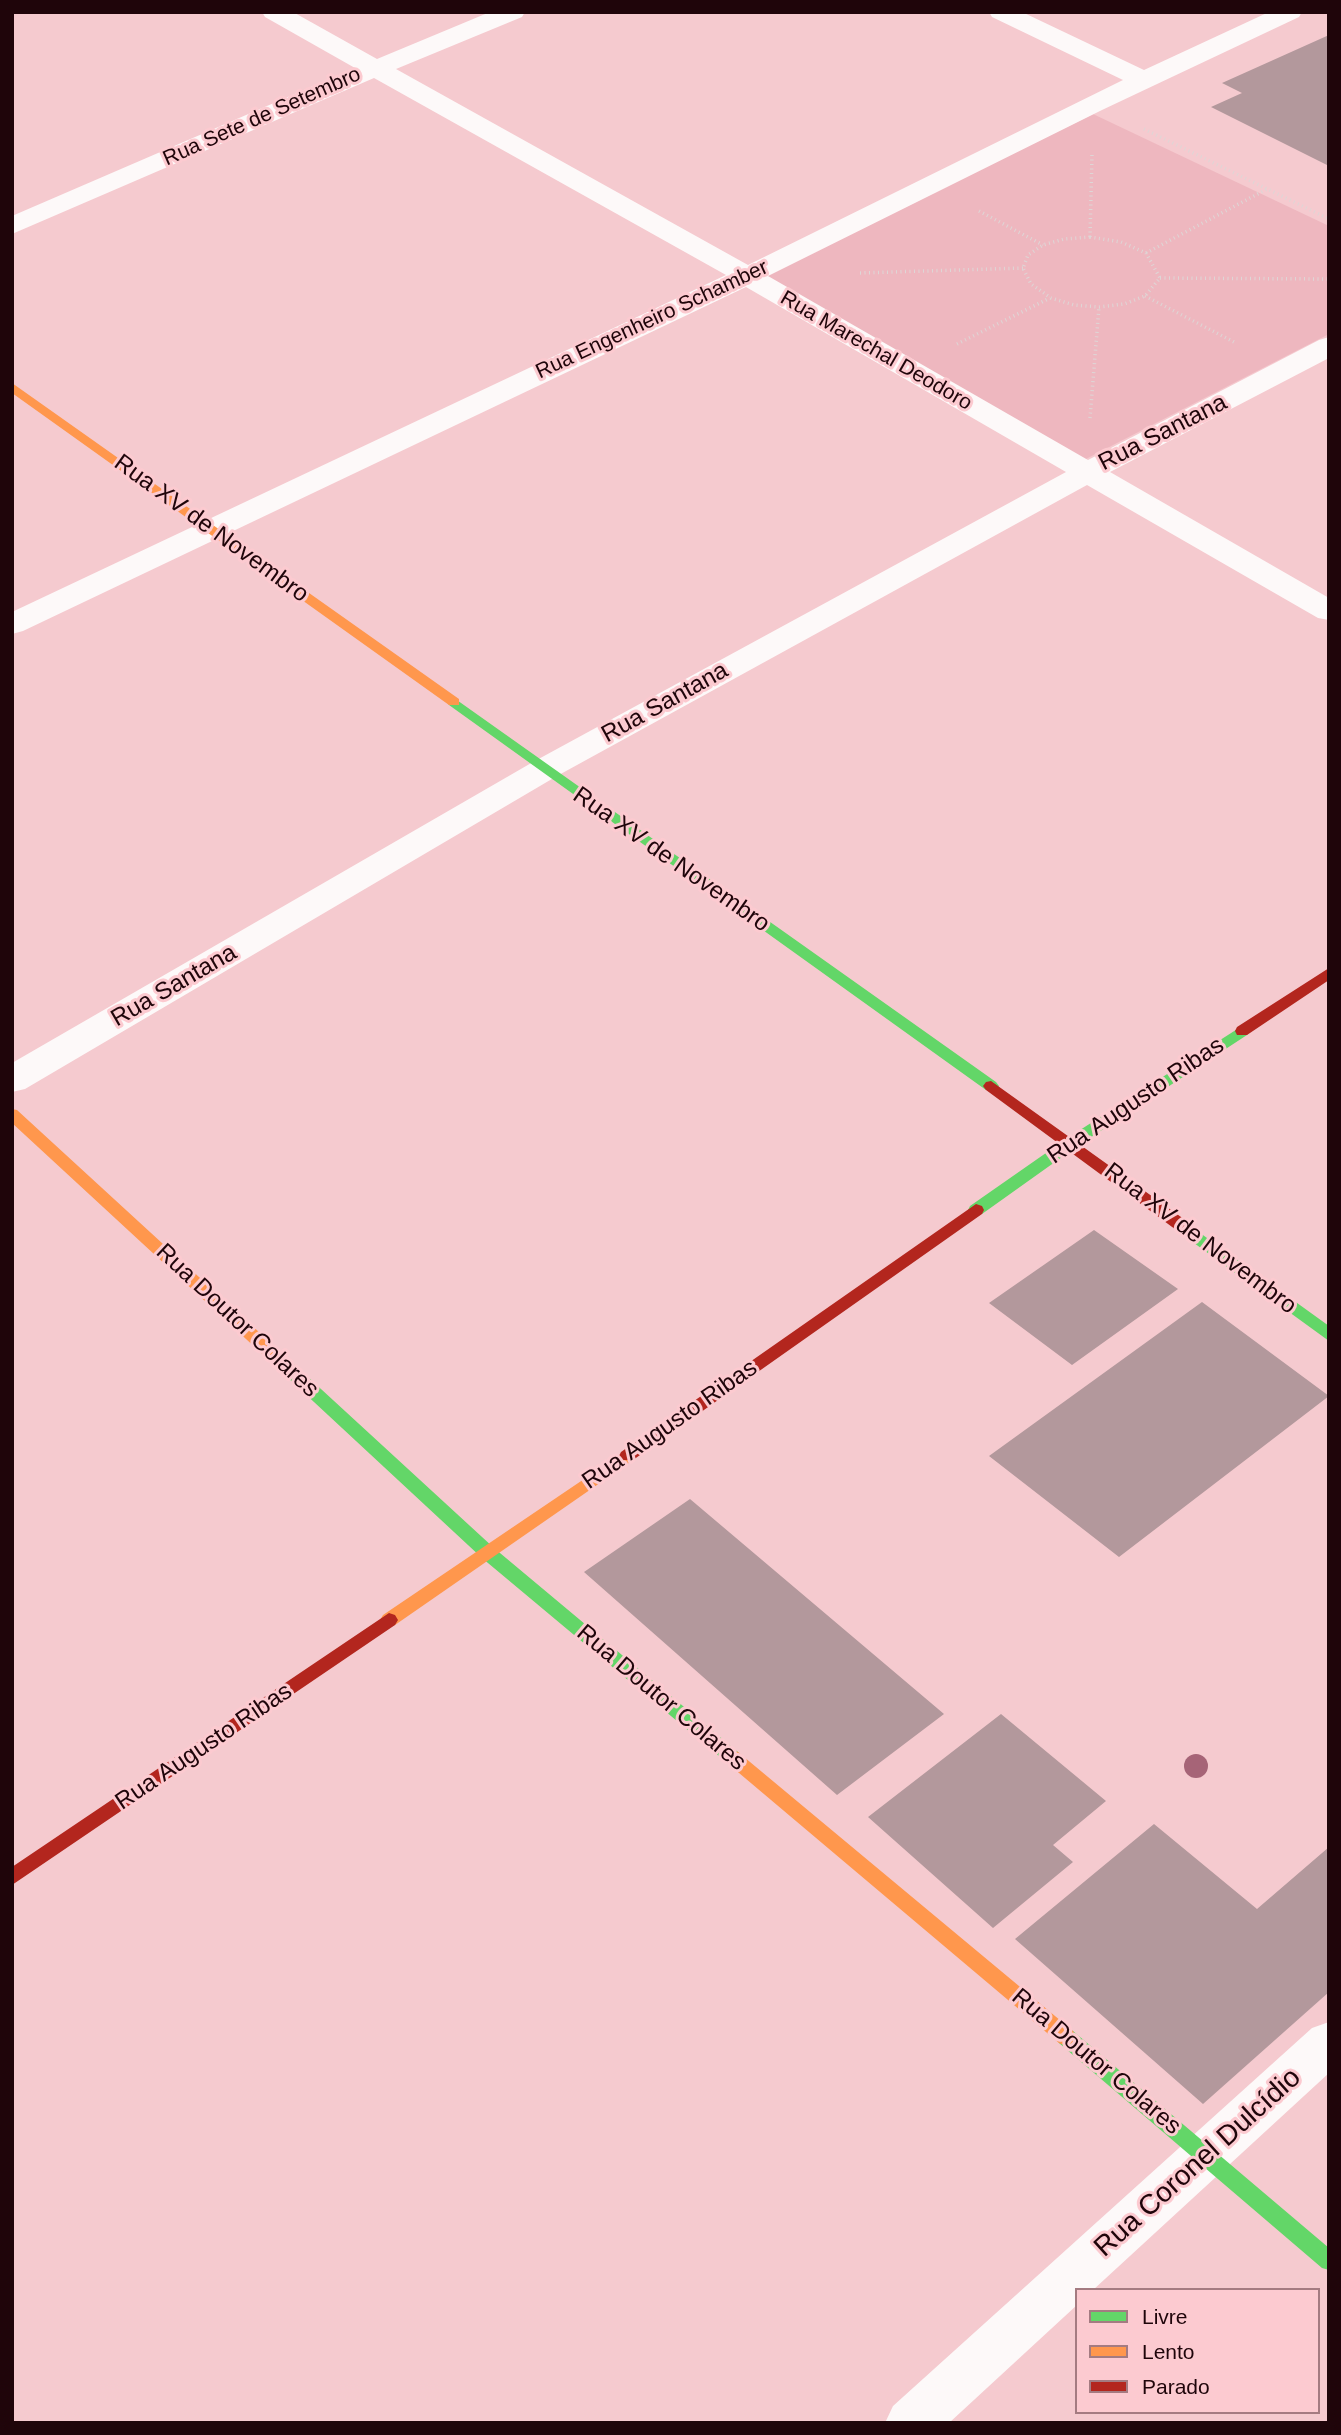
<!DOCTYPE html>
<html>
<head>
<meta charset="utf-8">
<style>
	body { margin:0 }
	#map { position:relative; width:1341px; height:2435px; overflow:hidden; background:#f1d5d8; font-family:Arial,sans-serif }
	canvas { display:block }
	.frame { position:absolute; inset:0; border:14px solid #1f050a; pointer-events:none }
	.legend { position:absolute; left:1075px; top:2288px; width:245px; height:126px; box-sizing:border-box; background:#fccad0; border:2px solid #a47b81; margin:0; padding:9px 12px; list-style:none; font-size:21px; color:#1f050a }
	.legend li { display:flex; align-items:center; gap:14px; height:35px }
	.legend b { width:35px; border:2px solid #a47b81 }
</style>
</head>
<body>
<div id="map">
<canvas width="1341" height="2435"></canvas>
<div class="frame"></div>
<ul class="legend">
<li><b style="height:9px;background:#63d668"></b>Livre</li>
<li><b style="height:9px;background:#ff974d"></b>Lento</li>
<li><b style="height:9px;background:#b3261e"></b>Parado</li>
</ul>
</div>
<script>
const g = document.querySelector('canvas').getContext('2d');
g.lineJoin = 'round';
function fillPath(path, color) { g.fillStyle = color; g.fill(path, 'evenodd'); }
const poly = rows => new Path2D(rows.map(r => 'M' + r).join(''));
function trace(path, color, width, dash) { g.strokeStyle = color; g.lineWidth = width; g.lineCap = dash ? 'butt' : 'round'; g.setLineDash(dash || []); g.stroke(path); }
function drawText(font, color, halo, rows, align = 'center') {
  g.font = font + ' Arial,sans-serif'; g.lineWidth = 6; g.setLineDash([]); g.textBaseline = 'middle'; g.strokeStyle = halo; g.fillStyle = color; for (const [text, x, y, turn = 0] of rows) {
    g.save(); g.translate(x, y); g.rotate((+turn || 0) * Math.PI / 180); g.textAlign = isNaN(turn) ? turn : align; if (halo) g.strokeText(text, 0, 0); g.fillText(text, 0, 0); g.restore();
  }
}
fillPath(poly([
	[12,12,1329,12,1329,2423,12,2423],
	[1077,2290,1318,2290,1318,2412,1077,2412]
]), '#f5cacf');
fillPath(poly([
	[1093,114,1329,226,1329,334,1082,461,766,276]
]), '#eeb7bf');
fillPath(poly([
	[1329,35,1329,166,1211,107,1242,93,1222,83],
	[1094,1230,1178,1289,1072,1365,989,1303],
	[1202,1302,1329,1396,1119,1557,989,1456],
	[690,1499,944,1714,837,1795,584,1572],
	[1001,1714,1106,1801,1053,1845,1073,1862,993,1928,868,1817],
	[1154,1824,1257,1909,1329,1847,1329,1992,1203,2104,1015,1939]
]), '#b3989c');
trace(poly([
	[1144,129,1329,219],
	[979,211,1043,245],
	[1090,237,1092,154],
	[1090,237,1121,242,1146,253,1160,278,1145,296,1124,304,1099,307,1074,305,1051,298,1031,284,1023,268,1028,255,1043,245,1064,239,1090,237],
	[1146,253,1267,189],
	[860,273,1023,268],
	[1160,278,1329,279],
	[1145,296,1236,343],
	[957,344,1050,298],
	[1090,418,1099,307]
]), '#ded6d6', 3.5, [1, 3.5]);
fillPath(poly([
	[262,12,293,12,377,59,490,12,525,12,522,17,396,69,748,265,1123,80,992,17,989,12,1022,12,1144,70,1269,12,1302,12,1299,17,1102,110,768,276,1088,460,1319,340,1329,337,1329,358,1110,472,1329,598,1329,620,1318,618,1087,485,557,776,25,1089,12,1092,12,1063,533,762,1066,472,746,287,23,631,12,634,12,612,726,275,374,78,12,234,12,216,355,68,265,17,262,12],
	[1329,2022,1329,2073,1093,2290,1077,2290,1077,2305,949,2423,885,2423,893,2406,1312,2028,1329,2022]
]), '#fdf9f9');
fillPath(poly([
	[454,698,996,1082,999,1086,996,1090,986,1090,449,705,447,702,454,698],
	[1242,1026,1247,1027,1249,1031,1247,1035,1076,1147,982,1214,970,1214,968,1210,970,1206,1066,1139,1242,1026],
	[1189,1225,1329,1326,1329,1341,1183,1235,1181,1231,1183,1227,1189,1225],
	[278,1353,284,1355,494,1548,738,1752,741,1757,738,1762,732,1764,726,1762,482,1558,272,1363,270,1359,272,1355,278,1353],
	[1066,2028,1073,2031,1329,2248,1329,2270,1322,2268,1059,2043,1056,2037,1059,2031,1066,2028]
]), '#63d668');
fillPath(poly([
	[12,383,459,699,459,705,449,705,12,393,12,383],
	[12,1109,17,1110,284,1355,286,1359,284,1363,272,1363,12,1123,12,1109],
	[627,1450,633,1452,635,1456,633,1460,395,1625,389,1627,383,1625,380,1620,383,1615,627,1450],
	[732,1750,738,1752,1073,2031,1076,2037,1073,2043,1066,2046,1059,2043,726,1762,723,1757,726,1752,732,1750]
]), '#ff974d');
fillPath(poly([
	[1329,968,1329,980,1247,1035,1237,1035,1235,1031,1237,1027,1329,968],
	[991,1081,1195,1227,1197,1231,1195,1235,1183,1235,986,1090,983,1086,986,1082,991,1081],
	[976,1204,982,1206,984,1210,982,1214,633,1460,621,1460,619,1456,621,1452,976,1204],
	[389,1613,395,1615,398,1620,395,1625,12,1885,12,1867,389,1613]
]), '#b3261e');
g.fillStyle = '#a66477';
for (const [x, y] of [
	[1196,1766]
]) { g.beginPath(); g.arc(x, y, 12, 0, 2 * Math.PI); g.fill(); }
drawText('21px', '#1f050a', '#fccad0', [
	["Rua Sete de Setembro",262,117,-24],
	["Rua Engenheiro Schamber",652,320,-25],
	["Rua Marechal Deodoro",876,351,30]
]);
drawText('24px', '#1f050a', '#fccad0', [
	["Rua Santana",1163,433,-27],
	["Rua XV de Novembro",211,529,36],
	["Rua Santana",665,703,-29],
	["Rua XV de Novembro",671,860,35],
	["Rua Santana",174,986,-30],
	["Rua Augusto Ribas",1136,1101,-34],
	["Rua XV de Novembro",1200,1239,37],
	["Rua Doutor Colares",237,1321,43],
	["Rua Augusto Ribas",670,1425,-35],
	["Rua Doutor Colares",661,1698,40],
	["Rua Augusto Ribas",204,1747,-34],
	["Rua Doutor Colares",1096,2062,40]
]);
drawText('28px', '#1f050a', '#fccad0', [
	["Rua Coronel Dulcídio",1198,2163,-42]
]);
</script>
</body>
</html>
